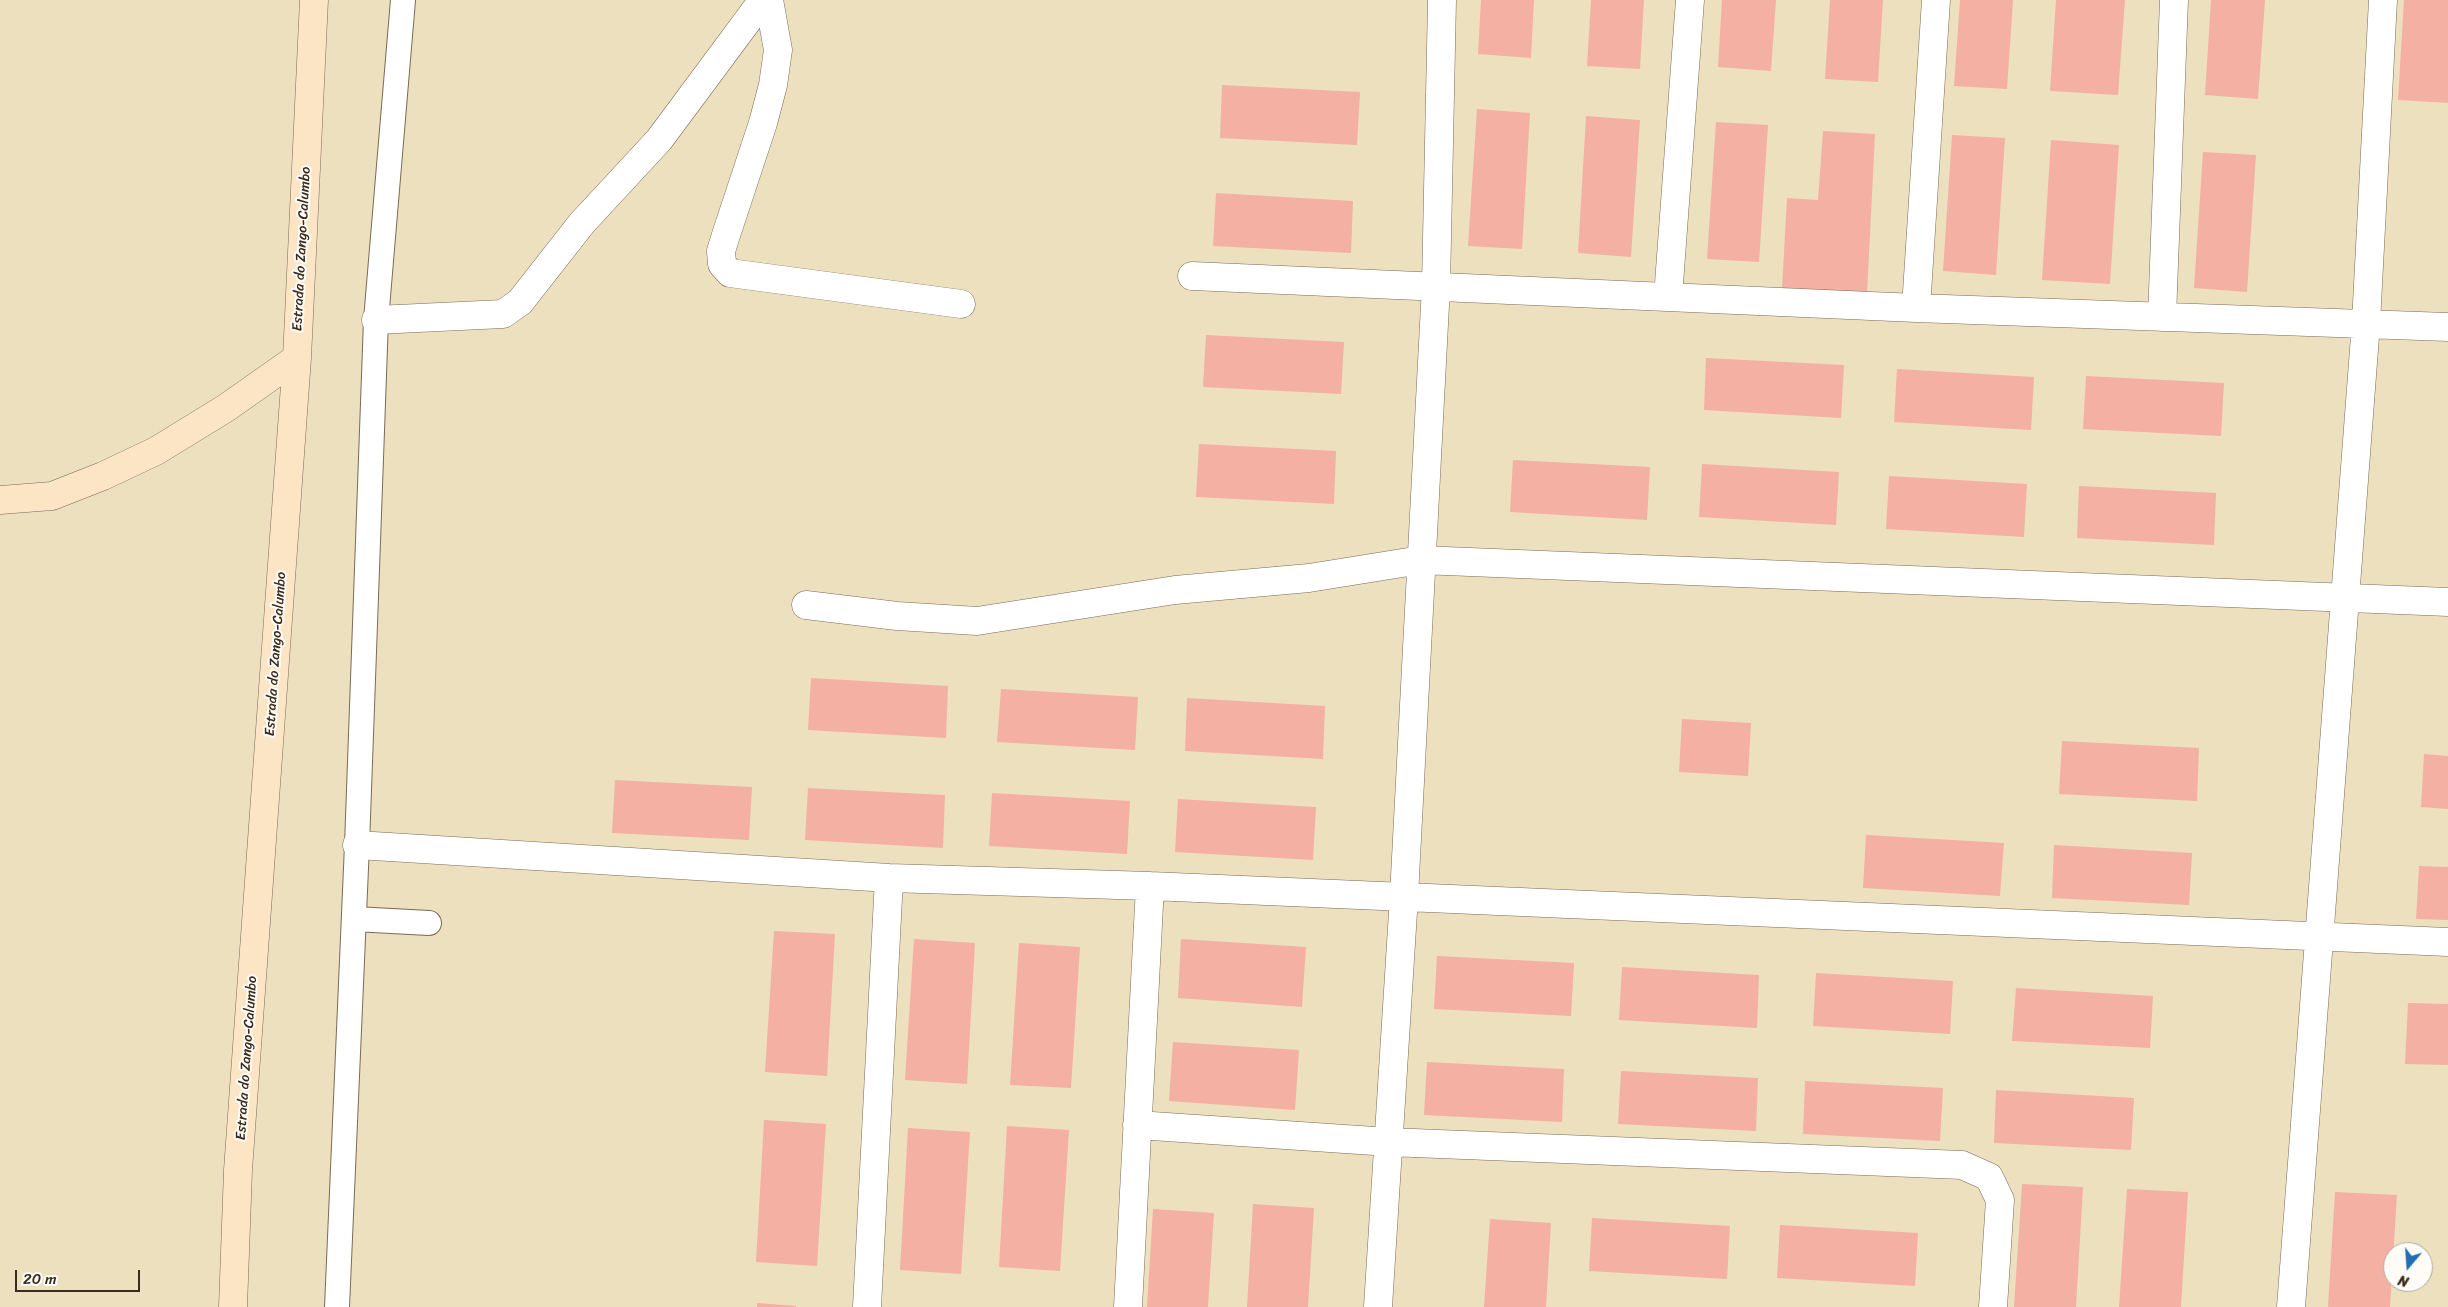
<!DOCTYPE html>
<html>
<head>
<meta charset="utf-8">
<style>
	body { margin:0 }
	#map { position:relative; width:2448px; height:1307px; overflow:hidden; background:#ede0be; font-family:Sriracha,sans-serif }
	canvas { display:block }
	.north { position:absolute; left:2383px; top:1242px; width:50px; height:50px; box-sizing:border-box; background:#fdfcf7; border:1px solid #afa8a0; border-radius:50%; rotate:198deg; font-size:14px; font-weight:700; line-height:20px; text-align:center; color:#3b2a1e }
	.north::after { content:''; display:block; margin:auto; width:18px; height:22px; background:#1f6fb2; clip-path:polygon(50% 0,100% 100%,50% 72%,0 100%) }
	.scale { position:absolute; left:15px; top:1270px; width:125px; height:22px; box-sizing:border-box; border:2px solid #3b2a1e; border-top:0; padding-left:6px; font-size:15px; line-height:18px; white-space:nowrap; color:#3b2a1e; -webkit-text-stroke:4px #fdfcf7; paint-order:stroke }
</style>
</head>
<body>
<div id="map">
<canvas width="2448" height="1307"></canvas>
<div class="north">N</div>
<div class="scale">20 m</div>
</div>
<script>
const g = document.querySelector('canvas').getContext('2d');
g.lineJoin = 'round';
function fillPath(path, color) { g.fillStyle = color; g.fill(path, 'evenodd'); }
const poly = rows => new Path2D(rows.map(r => 'M' + r).join(''));
function trace(path, color, width, dash) { g.strokeStyle = color; g.lineWidth = width; g.lineCap = dash ? 'butt' : 'round'; g.setLineDash(dash || []); g.stroke(path); }
function drawText(font, color, halo, rows, align = 'center') {
  g.font = font + ' Sriracha,sans-serif'; g.lineWidth = 4; g.setLineDash([]); g.textBaseline = 'middle'; g.strokeStyle = halo; g.fillStyle = color; for (const [text, x, y, turn = 0] of rows) {
    g.save(); g.translate(x, y); g.rotate((+turn || 0) * Math.PI / 180); g.textAlign = isNaN(turn) ? turn : align; if (halo) g.strokeText(text, 0, 0); g.fillText(text, 0, 0); g.restore();
  }
}
fillPath(poly([
	[1481,0,1534,0,1531,58,1478,54],
	[1591,0,1644,0,1640,69,1587,66],
	[1722,0,1776,0,1771,71,1718,67],
	[1830,0,1883,0,1878,82,1825,79],
	[1960,0,2013,0,2007,89,1954,86],
	[2056,0,2125,0,2118,95,2050,91],
	[2211,0,2265,0,2258,99,2205,95],
	[2404,0,2448,0,2448,103,2398,100],
	[1222,85,1360,92,1357,145,1220,138],
	[1477,109,1530,113,1522,249,1468,246],
	[1586,116,1640,120,1631,257,1578,253],
	[1716,122,1768,125,1759,262,1707,259],
	[1823,131,1875,134,1867,294,1782,289,1787,198,1818,200],
	[1952,135,2005,138,1996,275,1943,271],
	[2051,140,2119,145,2110,284,2042,280],
	[2203,152,2256,155,2247,292,2194,288],
	[1216,193,1353,201,1351,253,1213,246],
	[1206,335,1344,342,1341,394,1203,387],
	[1706,358,1844,365,1841,418,1704,410],
	[1897,369,2034,377,2031,430,1894,422],
	[2086,376,2224,383,2221,436,2083,429],
	[1199,444,1336,451,1334,504,1196,497],
	[1513,460,1650,467,1647,520,1510,512],
	[1702,464,1839,472,1836,525,1699,517],
	[1889,476,2027,484,2024,537,1886,529],
	[2079,486,2216,493,2214,545,2077,538],
	[811,678,948,686,946,738,808,730],
	[1001,689,1138,697,1135,750,997,742],
	[1187,698,1325,706,1323,759,1185,751],
	[1682,719,1751,723,1748,776,1679,772],
	[2062,741,2199,748,2197,801,2059,794],
	[2424,754,2448,756,2448,809,2421,807],
	[615,780,752,787,749,840,612,833],
	[808,788,945,795,943,848,805,840],
	[992,793,1130,801,1127,854,989,846],
	[1178,799,1316,807,1313,860,1175,852],
	[1866,835,2004,843,2000,896,1863,888],
	[2054,845,2192,853,2189,905,2052,898],
	[2419,866,2448,867,2448,920,2416,919],
	[774,931,835,934,827,1076,765,1072],
	[914,939,975,943,967,1084,905,1080],
	[1181,939,1306,947,1302,1007,1178,998],
	[1019,943,1080,947,1071,1088,1010,1085],
	[1437,956,1574,963,1571,1016,1434,1009],
	[1622,967,1759,975,1757,1028,1619,1020],
	[1816,973,1953,981,1950,1034,1813,1026],
	[2016,988,2153,996,2150,1048,2012,1041],
	[2408,1003,2448,1004,2448,1065,2405,1064],
	[1173,1042,1299,1050,1295,1110,1169,1101],
	[1427,1062,1564,1069,1562,1122,1424,1115],
	[1621,1071,1758,1078,1756,1131,1618,1124],
	[1805,1081,1943,1088,1940,1141,1803,1134],
	[1996,1090,2134,1098,2131,1150,1994,1143],
	[764,1120,826,1124,817,1266,756,1262],
	[1007,1126,1069,1130,1060,1271,999,1267],
	[908,1128,970,1132,961,1274,900,1270],
	[2022,1184,2083,1187,2076,1307,2014,1307],
	[2127,1189,2188,1192,2181,1307,2119,1307],
	[2335,1192,2397,1195,2390,1307,2328,1307],
	[1253,1204,1314,1208,1308,1307,1247,1307],
	[1153,1209,1214,1213,1208,1307,1147,1307],
	[1592,1218,1730,1226,1727,1279,1589,1271],
	[1490,1219,1551,1223,1546,1307,1484,1307],
	[1780,1225,1918,1233,1915,1286,1777,1278],
	[757,1303,796,1306,796,1307,757,1307]
]), '#f4b0a3');
const service = poly([
	[354,919,429,923],
	[337,1307,357,845,376,320,403,0]
]);
const minor = poly([
	[769,0,778,50,773,85,763,123,726,235,721,251,722,264,730,273,961,304],
	[1192,276,1916,308,2448,327],
	[1668,297,1690,0],
	[1916,308,1936,0],
	[2162,317,2174,0],
	[376,320,503,314,520,302,582,223,659,140,763,0],
	[806,605,897,616,977,621,1175,590,1309,578,1421,560,2448,602],
	[357,845,889,878,1150,886,2448,942],
	[1137,1125,1389,1142,1962,1165,1989,1177,2000,1200,1993,1307],
	[867,1307,889,878],
	[1128,1307,1150,886],
	[1378,1307,1404,896,1436,286,1442,0],
	[2291,1307,2366,323,2383,0]
]);
const secondary = poly([
	[0,500,52,496,103,476,156,451,226,408,297,358],
	[233,1307,238,1170,297,358,314,0]
]);
trace(service, '#796a56', 26);
trace(minor, '#796a56', 29);
trace(secondary, '#796a56', 29);
trace(service, '#fff', 24);
trace(minor, '#fff', 28);
trace(secondary, '#fce5c4', 28);
drawText('14px', '#3b2a1e', '#fdfcf7', [
	["Estrada do Zango-Calumbo",302,249,-87],
	["Estrada do Zango-Calumbo",276,654,-86],
	["Estrada do Zango-Calumbo",247,1058,-86]
]);
</script>
</body>
</html>
